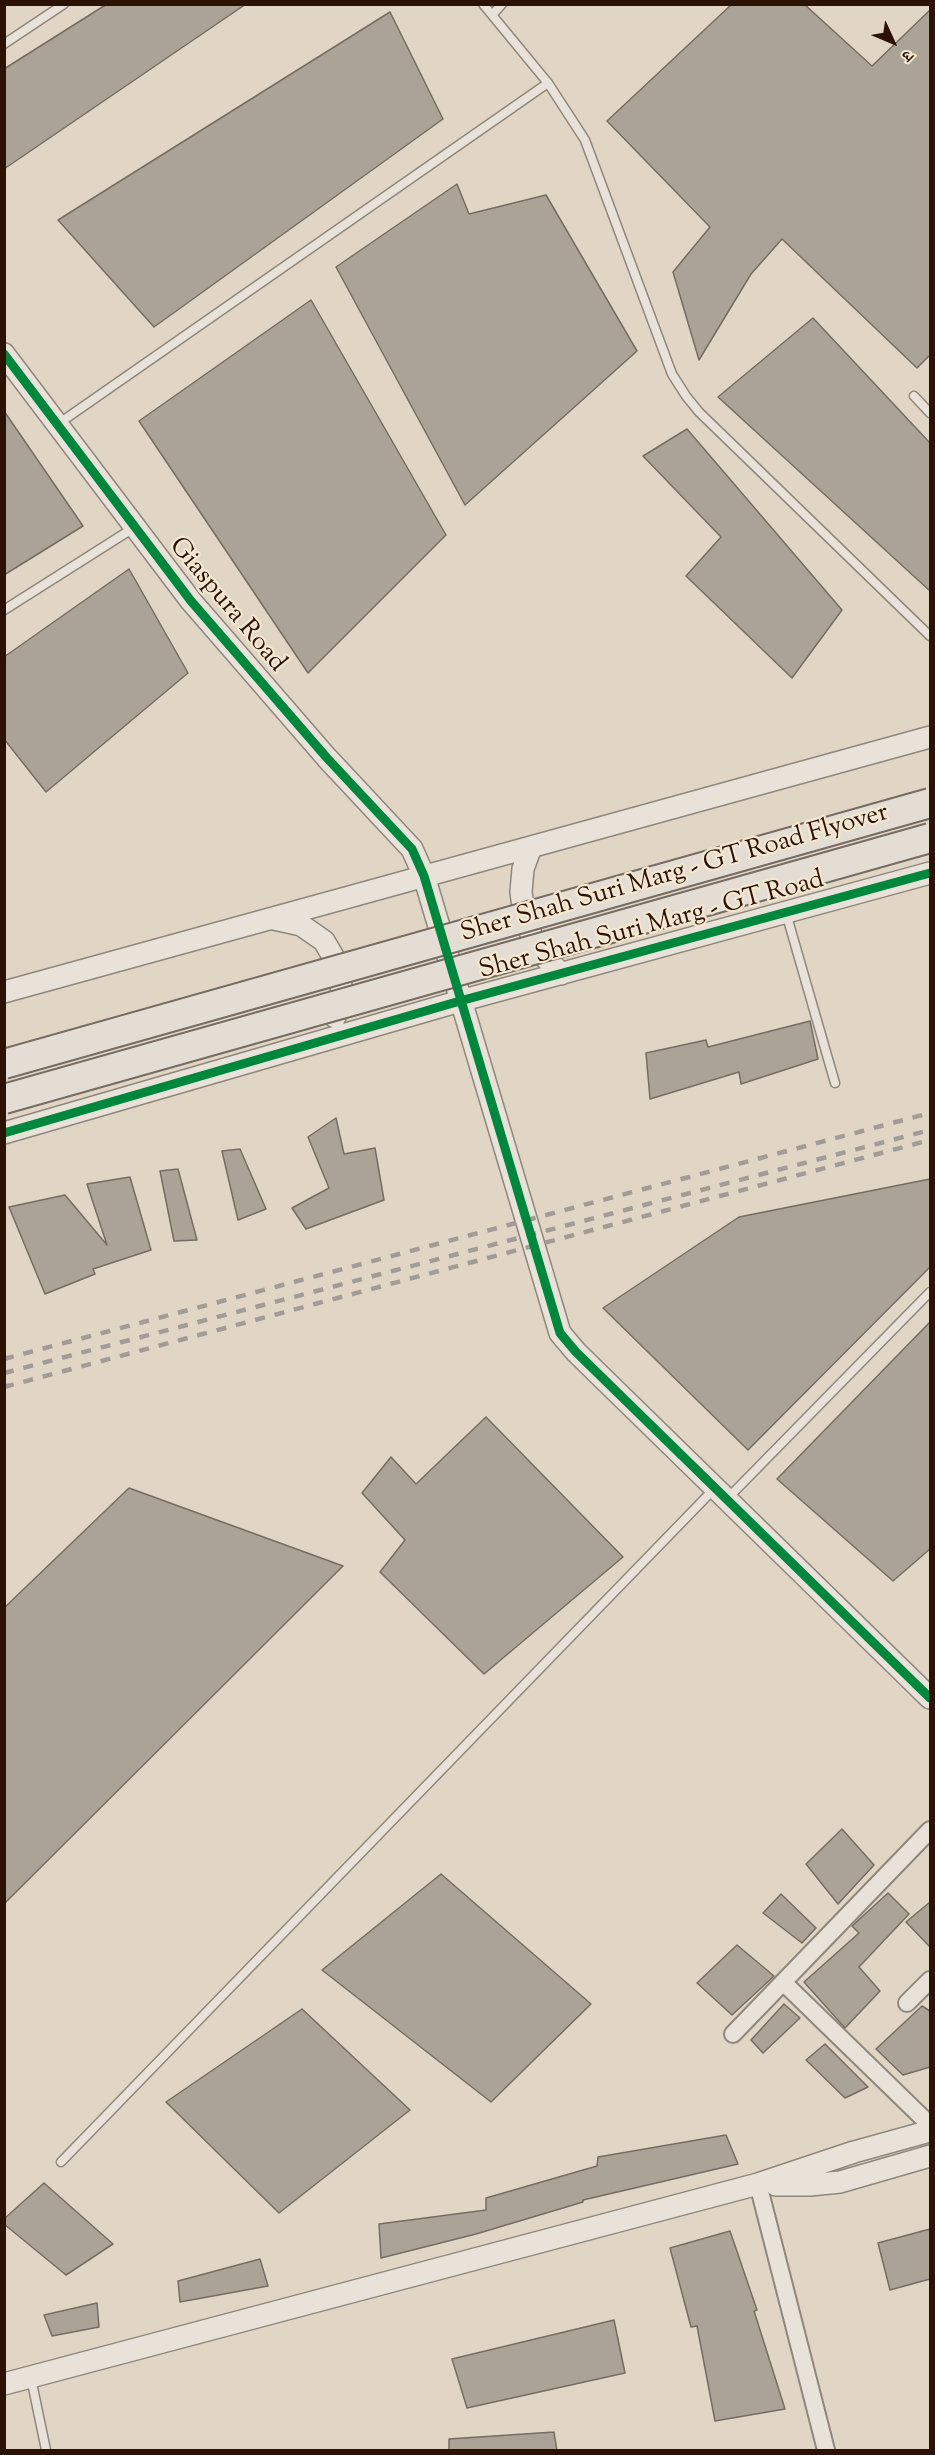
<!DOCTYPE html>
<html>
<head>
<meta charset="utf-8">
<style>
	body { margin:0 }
	#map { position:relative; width:935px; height:2455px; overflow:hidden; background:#e1d6c5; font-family:"Sorts Mill Goudy","Noto Serif Devanagari",serif }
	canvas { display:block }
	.frame { position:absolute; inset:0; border:6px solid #2b1205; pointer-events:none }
	.north { position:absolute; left:863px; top:12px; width:60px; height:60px; -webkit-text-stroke:4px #f4e7d1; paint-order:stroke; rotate:134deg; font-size:16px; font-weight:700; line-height:24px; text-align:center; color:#2b1205 }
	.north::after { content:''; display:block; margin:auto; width:21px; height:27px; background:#2b1205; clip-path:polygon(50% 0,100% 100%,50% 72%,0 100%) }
</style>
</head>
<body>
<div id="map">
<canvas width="935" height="2455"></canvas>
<div class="frame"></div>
<div class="north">उ</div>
</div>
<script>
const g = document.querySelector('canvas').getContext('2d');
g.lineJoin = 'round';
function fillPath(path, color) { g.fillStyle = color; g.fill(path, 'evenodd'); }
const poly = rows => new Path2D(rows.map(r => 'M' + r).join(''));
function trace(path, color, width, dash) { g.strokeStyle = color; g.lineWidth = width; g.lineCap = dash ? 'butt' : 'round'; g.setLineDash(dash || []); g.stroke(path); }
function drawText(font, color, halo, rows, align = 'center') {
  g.font = font + ' "Sorts Mill Goudy",serif'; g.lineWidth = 4.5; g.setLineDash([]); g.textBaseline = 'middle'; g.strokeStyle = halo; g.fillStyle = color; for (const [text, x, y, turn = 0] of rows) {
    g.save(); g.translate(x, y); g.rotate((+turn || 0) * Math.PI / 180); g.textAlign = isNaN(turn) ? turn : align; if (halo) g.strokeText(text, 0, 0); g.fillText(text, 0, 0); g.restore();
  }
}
const building = poly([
	[107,4,246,4,4,169,4,69,107,4],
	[732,4,804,4,872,66,930,10,930,355,917,368,782,239,751,274,699,360,673,272,710,227,607,121,732,4],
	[390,12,443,119,154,327,58,220,390,12],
	[457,184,469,214,546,195,637,351,465,505,336,267,457,184],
	[311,300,446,535,308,673,139,421,311,300],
	[813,318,930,443,930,591,718,397,813,318],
	[4,411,83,526,4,575,4,411],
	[687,429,842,610,792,678,686,576,721,537,643,456,687,429],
	[129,569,188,673,46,792,4,739,4,657,129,569],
	[810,1021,818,1059,741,1084,739,1072,650,1099,646,1053,706,1040,708,1047,810,1021],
	[336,1118,344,1154,375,1148,384,1200,306,1229,292,1208,329,1188,308,1137,336,1118],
	[240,1149,266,1209,238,1220,222,1151,240,1149],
	[178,1169,197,1240,174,1241,160,1171,178,1169],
	[130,1177,151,1250,93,1269,95,1274,45,1294,9,1207,65,1195,107,1245,87,1184,130,1177],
	[930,1179,930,1267,748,1450,603,1308,739,1217,930,1179],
	[930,1322,930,1549,893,1581,777,1479,930,1322],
	[486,1417,623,1557,484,1674,380,1572,405,1540,362,1493,391,1457,416,1484,486,1417],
	[129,1488,343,1566,4,1904,4,1608,129,1488],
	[842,1829,874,1865,838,1904,806,1864,842,1829],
	[441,1874,591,2004,491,2102,322,1970,441,1874],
	[888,1893,909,1914,859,1967,880,1991,845,2028,804,1982,859,1933,852,1926,888,1893],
	[781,1894,816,1928,802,1943,763,1913,781,1894],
	[930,1902,930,1947,906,1922,930,1902],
	[737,1945,774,1976,732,2015,697,1983,737,1945],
	[784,2004,800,2018,763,2053,751,2040,784,2004],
	[922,2006,930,2011,930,2067,903,2075,876,2049,922,2006],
	[302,2009,410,2110,279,2213,166,2102,302,2009],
	[825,2044,868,2087,845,2098,806,2060,825,2044],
	[726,2135,738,2164,583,2200,583,2202,476,2234,381,2258,379,2224,486,2210,486,2198,597,2166,598,2157,726,2135],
	[44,2183,113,2244,66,2275,4,2224,4,2219,44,2183],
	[930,2229,930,2279,890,2290,878,2243,930,2229],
	[730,2231,757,2310,754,2311,785,2409,715,2421,697,2326,691,2327,670,2248,730,2231],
	[260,2259,268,2286,180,2302,178,2281,260,2259],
	[97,2303,99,2327,52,2336,44,2315,97,2303],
	[614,2320,625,2373,467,2408,452,2359,614,2320],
	[554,2432,557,2451,449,2451,449,2439,554,2432]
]);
fillPath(building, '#aca397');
trace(building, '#766c62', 1.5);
const service = poly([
	[483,4,548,83,585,140,672,374,686,396,699,412,930,636],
	[492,15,502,4],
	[4,44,64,4],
	[914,396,930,413],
	[58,424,548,83],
	[4,610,135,527],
	[786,913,835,1083],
	[727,1499,930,1292],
	[61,2162,715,1488],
	[31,2378,46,2450]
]);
const minor = poly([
	[783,1982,930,2125],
	[907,2003,930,1980],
	[733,2034,930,1830],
	[758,2184,826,2450]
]);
const tertiary = poly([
	[4,354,191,601,327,758,412,849,424,876,560,1333,576,1352,930,1698],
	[531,847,523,869,521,892,524,915,532,937,545,957,561,974],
	[274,919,301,925,324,941,338,965,342,993,335,1017],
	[4,992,930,737],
	[4,1133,460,1001,930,873],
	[776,2185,810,2185,840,2182,930,2156],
	[4,2384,758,2184,854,2152,930,2131]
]);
trace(service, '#90877c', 11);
trace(minor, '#90877c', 20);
trace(tertiary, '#90877c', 24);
trace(service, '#e8e2d9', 8);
trace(minor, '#e8e2d9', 16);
trace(tertiary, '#e8e2d9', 21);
trace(poly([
	[4,1359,930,1113],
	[4,1373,930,1130],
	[4,1387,930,1140]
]), '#a39c94', 4.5, [10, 10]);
const trunkBridge = poly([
	[4,1064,930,803],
	[4,1099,930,838]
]);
trace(trunkBridge, '#766c62', 32, []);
trace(trunkBridge, '#e4ddd3', 28);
trace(poly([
	[4,354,191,601,327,758,412,849,424,876,560,1333,576,1352,930,1698],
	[4,1133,460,1001,930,873]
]), '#00873e', 9);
drawText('26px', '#2b1205', '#f4e7d1', [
	["Giaspura Road",226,606,50],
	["Sher Shah Suri Marg - GT Road Flyover",675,875,-16],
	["Sher Shah Suri Marg - GT Road",652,927,-15]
]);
</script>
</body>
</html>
